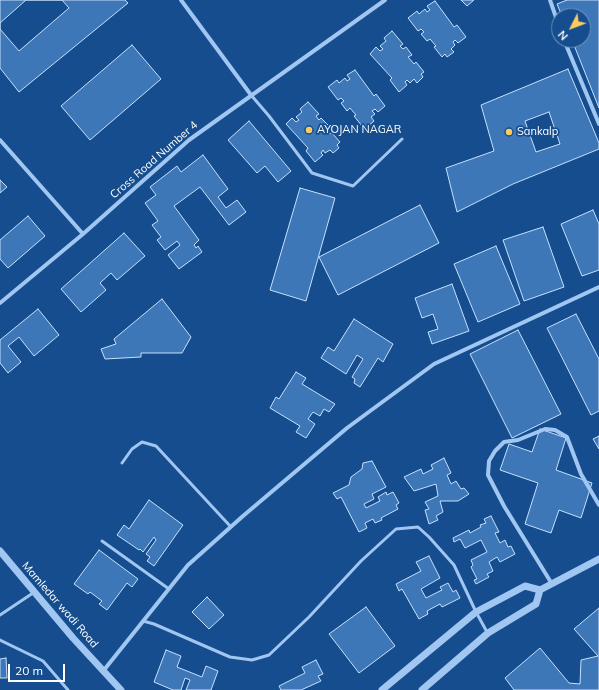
<!DOCTYPE html>
<html>
<head>
<meta charset="utf-8">
<style>
	body { margin:0 }
	#map { position:relative; width:599px; height:690px; overflow:hidden; background:#154d8f; font-family:Mulish,sans-serif }
	canvas { display:block }
	.north { position:absolute; left:551px; top:8px; width:40px; height:40px; box-sizing:border-box; background:#154d8f; border:1px solid #7394bc; border-radius:50%; rotate:228deg; font-size:11px; font-weight:700; line-height:16px; text-align:center; color:#fff }
	.north::after { content:''; display:block; margin:auto; width:14px; height:18px; background:#ffcd5f; clip-path:polygon(50% 0,100% 100%,50% 72%,0 100%) }
	.scale { position:absolute; left:8px; top:664px; width:57px; height:18px; box-sizing:border-box; border:2px solid #fff; border-top:0; padding-left:5px; font-size:12px; line-height:14px; white-space:nowrap; color:#fff; -webkit-text-stroke:3px #154d8f; paint-order:stroke }
</style>
</head>
<body>
<div id="map">
<canvas width="599" height="690"></canvas>
<div class="north">N</div>
<div class="scale">20 m</div>
</div>
<script>
const g = document.querySelector('canvas').getContext('2d');
g.lineJoin = 'round';
function fillPath(path, color) { g.fillStyle = color; g.fill(path, 'evenodd'); }
const poly = rows => new Path2D(rows.map(r => 'M' + r).join(''));
function trace(path, color, width, dash) { g.strokeStyle = color; g.lineWidth = width; g.lineCap = dash ? 'butt' : 'round'; g.setLineDash(dash || []); g.stroke(path); }
function drawText(font, color, halo, rows, align = 'center') {
  g.font = font + ' Mulish,sans-serif'; g.lineWidth = 3.5; g.setLineDash([]); g.textBaseline = 'middle'; g.strokeStyle = halo; g.fillStyle = color; for (const [text, x, y, turn = 0] of rows) {
    g.save(); g.translate(x, y); g.rotate((+turn || 0) * Math.PI / 180); g.textAlign = isNaN(turn) ? turn : align; if (halo) g.strokeText(text, 0, 0); g.fillText(text, 0, 0); g.restore();
  }
}
const building = poly([
	[0,0,125,0,128,3,19,92,0,68,0,0],
	[26,0,62,0,69,8,19,51,0,29,0,23,26,0],
	[461,0,474,0,467,6,461,0],
	[567,0,599,0,599,108,572,40,583,40,583,16,562,16,557,4,567,0],
	[435,1,454,27,457,25,466,37,458,43,455,40,453,42,455,45,451,49,454,52,447,57,445,54,442,57,434,47,436,46,430,39,427,41,421,34,424,32,421,29,418,31,408,18,417,11,419,14,425,9,427,12,430,10,427,6,435,1],
	[392,31,403,44,400,46,403,49,406,47,412,55,408,57,414,64,416,62,424,72,421,74,423,77,417,83,414,79,410,83,407,80,405,82,407,85,399,92,390,80,392,78,370,54,376,47,380,51,383,49,380,46,386,41,384,38,392,31],
	[132,45,161,79,90,140,61,106,132,45],
	[568,69,599,143,599,149,513,184,457,212,446,168,494,151,481,105,568,69],
	[549,112,560,144,536,152,525,121,549,112],
	[355,70,374,96,376,94,385,106,378,112,375,109,372,111,375,114,371,117,374,121,367,127,364,124,362,126,354,116,356,115,350,108,347,111,341,103,344,101,341,98,338,100,328,87,337,80,339,83,345,78,347,81,350,79,347,75,355,70],
	[308,102,319,114,316,116,319,120,321,118,328,125,325,128,330,134,332,133,340,142,337,145,339,148,333,153,330,150,325,153,323,150,321,153,323,155,315,162,306,151,308,148,286,124,292,118,296,122,299,120,296,117,302,112,300,109,308,102],
	[249,121,291,171,278,182,265,166,257,173,228,140,249,121],
	[203,155,228,189,218,197,226,208,237,200,246,212,229,225,200,187,174,206,199,240,194,245,196,248,198,246,202,252,179,269,168,255,180,245,177,241,165,250,157,240,161,237,152,225,158,221,145,203,156,195,150,187,177,166,181,172,203,155],
	[0,180,7,187,0,193,0,180],
	[300,188,335,198,306,301,270,290,300,188],
	[420,205,439,243,338,295,319,257,420,205],
	[593,210,599,224,599,270,582,276,561,224,593,210],
	[28,216,45,236,8,268,0,259,0,240,28,216],
	[543,227,564,287,524,301,503,240,543,227],
	[124,233,145,256,117,280,111,273,100,283,106,290,81,312,61,289,124,233],
	[496,246,520,304,478,322,454,264,496,246],
	[452,284,469,331,432,344,428,332,438,329,433,314,422,318,415,298,452,284],
	[162,299,191,337,182,353,141,353,141,357,105,359,101,349,116,344,114,339,162,299],
	[38,309,59,335,34,356,19,337,8,346,21,362,8,373,0,363,0,340,38,309],
	[576,314,599,359,599,411,591,415,547,328,576,314],
	[354,319,393,344,383,362,378,358,360,387,354,383,355,379,352,377,363,359,357,355,346,374,321,358,328,347,334,351,354,319],
	[518,330,561,414,512,438,470,354,518,330],
	[296,372,306,378,302,384,335,404,329,412,324,409,320,416,313,412,308,419,315,424,306,438,296,432,300,426,270,408,276,397,279,399,296,372],
	[540,429,566,438,556,470,592,483,581,518,559,510,551,533,525,524,538,483,500,470,509,444,532,452,540,429],
	[599,436,599,449,593,439,599,436],
	[444,458,451,473,447,475,451,484,456,481,461,489,464,488,469,494,458,501,440,501,443,512,436,516,438,520,429,524,425,510,429,509,425,502,438,496,436,484,414,491,404,477,421,469,423,474,433,469,431,465,444,458],
	[372,461,386,487,372,494,374,499,364,504,366,508,380,501,378,497,386,492,387,495,393,492,399,503,396,505,398,509,381,518,382,520,375,523,373,519,365,523,367,528,359,532,341,497,337,499,333,493,349,485,351,477,362,469,363,463,372,461],
	[149,500,183,525,154,566,147,561,150,557,146,554,156,540,154,537,143,552,140,549,139,550,117,535,124,525,129,529,149,500],
	[491,516,499,532,495,533,500,543,505,540,508,547,511,546,515,554,500,562,497,557,489,562,493,571,487,574,489,577,476,584,474,580,477,579,471,567,473,565,471,560,487,552,481,540,465,548,460,539,454,542,453,538,469,530,470,533,481,527,480,525,486,523,484,519,491,516],
	[99,550,138,579,132,587,127,583,107,610,99,604,102,601,90,592,88,594,74,584,99,550],
	[429,556,440,578,421,589,426,598,442,590,440,587,448,583,453,592,456,590,460,598,442,607,440,604,427,611,428,614,419,619,402,589,399,591,396,584,421,571,416,562,429,556],
	[207,597,224,615,209,629,192,612,207,597],
	[366,607,395,646,359,673,329,634,366,607],
	[599,608,599,690,514,690,505,678,540,648,569,683,580,684,581,660,598,656,574,629,599,608],
	[166,650,181,656,177,667,202,677,206,666,218,671,211,690,186,690,190,680,185,678,181,690,173,690,154,682,166,650],
	[6,658,7,678,0,678,0,659,6,658],
	[316,660,323,674,318,676,321,681,301,690,281,690,279,686,305,673,302,667,316,660]
]);
fillPath(building, '#3d77b8');
trace(building, '#c7e0fc', 1);
trace(poly([
	[251,95,269,116,312,173,353,186,402,139],
	[122,463,132,449,142,442,156,446,231,527],
	[102,541,169,589],
	[0,615,33,593],
	[143,621,154,624,230,657,252,660,269,655,309,617,361,561,396,529,418,527,429,537,454,565,476,612,487,632],
	[0,640,43,661,68,690]
]), '#a0c6f1', 3);
trace(poly([
	[181,0,251,95],
	[550,0,559,26],
	[564,40,599,124],
	[0,140,83,234],
	[0,303,83,234,189,140,385,0],
	[552,584,504,506,488,475,489,461,495,451,504,442,518,440,545,429,555,430,567,437,581,474,599,505],
	[104,670,188,565,243,516,347,428,434,364,599,287]
]), '#a0c6f1', 4);
trace(poly([
	[0,551,73,638,121,690],
	[382,690,476,612,525,586,540,590,599,559],
	[422,690,488,633,536,604,540,590]
]), '#a0c6f1', 7);
for (const [x, y, r, color] of [
	[309,130,4,"#ffcd5f"],
	[509,132,4,"#ffcd5f"]
]) { const dot = new Path2D(); dot.arc(x, y, r, 0, 2 * Math.PI); g.fillStyle = color; g.fill(dot); trace(dot, '#154d8f', 1.5); }
drawText('11px', '#fff', '#154d8f', [
	["AYOJAN NAGAR",317,130],
	["Sankalp",517,132]
], 'left');
drawText('11px', '#fff', '#154d8f', [
	["Cross Road Number 4",154,160,-41],
	["Mamledar wadi Road",60,605,49]
]);
</script>
</body>
</html>
